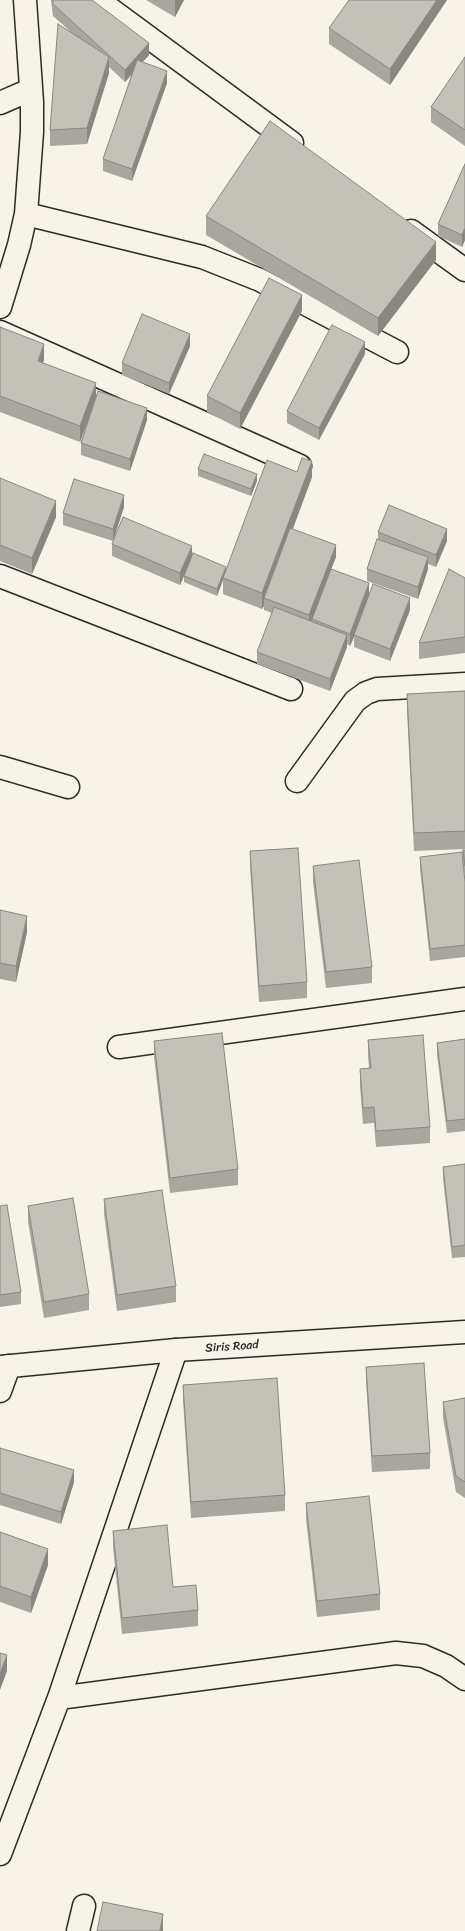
<!DOCTYPE html>
<html>
<head>
<meta charset="utf-8">
<style>
	body { margin:0 }
	canvas { display:block; background:#f7f3e8 }
</style>
</head>
<body>
<canvas width="465" height="1931"></canvas>
<script>
const g = document.querySelector('canvas').getContext('2d');
g.lineJoin = 'round';
const poly = rows => new Path2D(rows.map(r => 'M' + r).join(''));
function trace(path, color, width, dash) { g.strokeStyle = color; g.lineWidth = width; g.lineCap = dash ? 'butt' : 'round'; g.setLineDash(dash || []); g.stroke(path); }
function fillPath(path, color) { g.fillStyle = color; g.fill(path, 'evenodd'); }
function drawText(font, color, halo, rows, align = 'center') {
  g.font = font + ' Sriracha,sans-serif'; g.lineWidth = 4; g.setLineDash([]); g.textBaseline = 'middle'; g.strokeStyle = halo; g.fillStyle = color; for (const [text, x, y, turn = 0] of rows) {
    g.save(); g.translate(x, y); g.rotate((+turn || 0) * Math.PI / 180); g.textAlign = isNaN(turn) ? turn : align; if (halo) g.strokeText(text, 0, 0); g.fillText(text, 0, 0); g.restore();
  }
}
const street = poly([
	[98,0,292,143],
	[0,103,30,90],
	[26,214,202,257,260,280,397,352],
	[411,231,465,270],
	[0,307,19,245,26,214,32,132,32,102,25,0],
	[0,332,300,466],
	[0,576,291,689],
	[0,767,68,787],
	[297,781,355,701,366,693,377,689,465,684],
	[119,1047,465,999],
	[0,1391,9,1366],
	[59,1698,396,1653,423,1656,446,1666,465,1679],
	[0,1854,59,1698,176,1350],
	[78,1931,84,1906]
]);
const secondary = poly([
	[0,1367,176,1350,465,1332]
]);
trace(street, '#2b2b2b', 25);
trace(secondary, '#2b2b2b', 25);
trace(street, '#f7f3e8', 22);
trace(secondary, '#f7f3e8', 22);
fillPath(poly([
	[51,0,92,0,149,55,142,62,167,83,132,181,103,171,103,159,132,74,125,82,109,67,109,73,87,144,50,146,50,130,71,32,53,16],
	[146,0,184,0,175,17],
	[349,0,447,0,390,85,329,44,329,28],
	[465,57,465,146,431,122,431,107],
	[465,164,465,240,462,247,438,236,438,224],
	[206,216,436,260,378,336,206,235],
	[302,311,240,429,207,412,207,396],
	[0,327,44,360,43,363,96,396,147,420,130,471,81,455,81,443,90,415,80,442,0,412],
	[190,346,169,394,122,375,122,363],
	[365,354,319,440,287,423,287,411],
	[198,469,257,481,251,496,198,476],
	[297,472,312,477,293,529,336,557,331,569,369,593,410,610,390,661,354,647,354,637,350,646,347,644,347,647,330,691,257,664,257,652,272,613,264,610,264,606,262,609,223,594,223,580,217,596,184,582,184,576,180,585,112,556,112,544,192,556,226,571],
	[0,478,56,517,32,574,0,561],
	[124,507,113,541,63,525,63,513],
	[378,532,447,541,436,567,428,564,428,569,418,599,367,581,367,569,378,539],
	[465,578,465,653,419,659,419,643],
	[465,691,465,849,414,851,407,712,407,694],
	[463,850,465,850,465,878,463,862],
	[250,851,307,982,307,998,259,1002,250,867],
	[420,857,465,882,465,957,430,961,420,869],
	[313,866,372,967,372,983,326,988,313,882],
	[0,910,27,932,16,982,0,979],
	[465,1039,465,1131,447,1133,437,1055,437,1043],
	[368,1040,430,1127,430,1143,376,1147,374,1123,363,1124,360,1085,360,1069,369,1068,368,1055],
	[154,1041,238,1169,238,1185,170,1193,154,1057],
	[465,1164,465,1257,452,1258,443,1179,443,1167],
	[104,1199,176,1286,176,1302,117,1311,104,1214],
	[0,1206,21,1292,21,1304,0,1307],
	[28,1206,89,1294,89,1310,44,1318,28,1222],
	[366,1367,430,1453,430,1469,372,1472,366,1382],
	[183,1385,285,1495,285,1511,191,1518,183,1401],
	[465,1398,465,1498,456,1492,443,1418,443,1402],
	[0,1448,74,1482,61,1524,0,1505],
	[306,1503,380,1594,380,1610,317,1617,306,1519],
	[113,1531,198,1610,198,1626,122,1634,113,1547],
	[0,1532,48,1565,31,1613,0,1602]
]), '#a9a69f');
fillPath(poly([
	[175,0,184,0,175,17],
	[437,0,447,0,390,85,390,69],
	[149,43,149,55,125,82,125,70],
	[109,57,109,73,87,144,87,128],
	[167,71,167,83,132,181,132,169],
	[465,228,465,240,462,247,462,235],
	[436,242,436,260,378,336,378,318],
	[302,295,302,311,240,429,240,413],
	[190,334,190,346,169,394,169,383],
	[365,342,365,354,319,440,319,428],
	[44,344,44,360,38,376,38,361],
	[96,383,96,399,80,442,80,426],
	[147,408,147,420,130,471,130,459],
	[312,461,312,477,266,599,264,598,264,606,262,609,262,593],
	[257,474,257,481,251,496,251,489],
	[124,495,124,507,113,541,113,529],
	[56,501,56,517,32,574,32,558],
	[447,529,447,541,436,567,436,555],
	[336,545,336,557,309,627,309,615],
	[192,546,192,558,180,585,180,573],
	[428,557,428,569,418,599,418,587],
	[226,567,226,573,223,578,223,580,217,596,217,589],
	[369,583,369,595,354,635,354,637,350,646,350,634],
	[410,598,410,610,390,661,390,649],
	[347,635,347,647,330,691,330,679],
	[27,916,27,932,16,982,16,966],
	[74,1470,74,1482,61,1524,61,1512],
	[48,1549,48,1565,31,1613,31,1597],
	[7,1655,7,1671,0,1690,0,1674],
	[163,1914,163,1931,160,1931]
]), '#898782');
const building = poly([
	[53,0,92,0,149,43,125,70,53,4,53,0],
	[349,0,437,0,390,69,329,28,349,0],
	[58,24,109,57,87,128,50,130,58,24],
	[465,57,465,130,431,107,465,57],
	[137,60,167,71,132,169,103,159,137,60],
	[270,121,436,242,378,318,206,216,270,121],
	[465,164,465,228,462,235,438,224,465,164],
	[269,278,302,295,240,413,207,396,269,278],
	[142,314,190,334,169,383,122,363,142,314],
	[332,325,365,342,319,428,287,411,332,325],
	[0,327,44,344,38,361,96,383,80,426,0,396,0,327],
	[98,391,147,408,130,459,81,443,98,391],
	[204,454,257,474,251,489,198,469,204,454],
	[302,458,312,461,262,593,223,578,267,460,297,472,302,458],
	[0,478,56,501,32,558,0,545,0,478],
	[74,479,124,495,113,529,63,513,74,479],
	[389,505,447,529,436,555,378,532,389,505],
	[123,517,192,546,180,573,112,544,123,517],
	[290,528,336,545,309,615,264,598,290,528],
	[377,539,428,557,418,587,367,569,377,539],
	[193,553,226,567,217,589,184,576,193,553],
	[331,569,369,583,350,634,312,619,331,569],
	[449,569,465,578,465,637,419,643,449,569],
	[373,584,410,598,390,649,354,635,373,584],
	[274,607,347,635,330,679,257,652,274,607],
	[465,691,465,831,414,833,407,694,465,691],
	[298,848,307,982,259,986,250,851,298,848],
	[463,850,465,850,465,866,463,850],
	[462,852,465,882,465,945,430,949,420,857,462,852],
	[359,860,372,967,326,972,313,866,359,860],
	[0,910,27,916,16,966,0,963,0,910],
	[222,1033,238,1169,170,1178,154,1041,222,1033],
	[423,1035,430,1127,376,1131,374,1107,363,1108,360,1069,371,1068,368,1040,423,1035],
	[465,1039,465,1119,447,1121,437,1043,465,1039],
	[465,1164,465,1245,452,1247,443,1167,465,1164],
	[162,1190,176,1286,117,1295,104,1199,162,1190],
	[73,1198,89,1294,44,1302,28,1206,73,1198],
	[7,1205,21,1292,0,1295,0,1206,7,1205],
	[424,1363,430,1453,372,1456,366,1367,424,1363],
	[277,1378,285,1495,191,1502,183,1385,277,1378],
	[465,1398,465,1482,456,1476,443,1402,465,1398],
	[0,1448,74,1470,61,1512,0,1493,0,1448],
	[369,1496,380,1594,317,1601,306,1503,369,1496],
	[167,1525,173,1587,196,1585,198,1610,122,1618,113,1531,167,1525],
	[0,1532,48,1549,31,1597,0,1586,0,1532],
	[0,1653,7,1655,0,1674,0,1653],
	[103,1902,163,1914,160,1931,97,1931,103,1902]
]);
fillPath(building, '#c4c1b9');
trace(building, '#898782', 1);
drawText('12px', '#2b2b2b', '#f7f3e8', [
	["Siris Road",232,1347,-4]
]);
</script>
</body>
</html>
